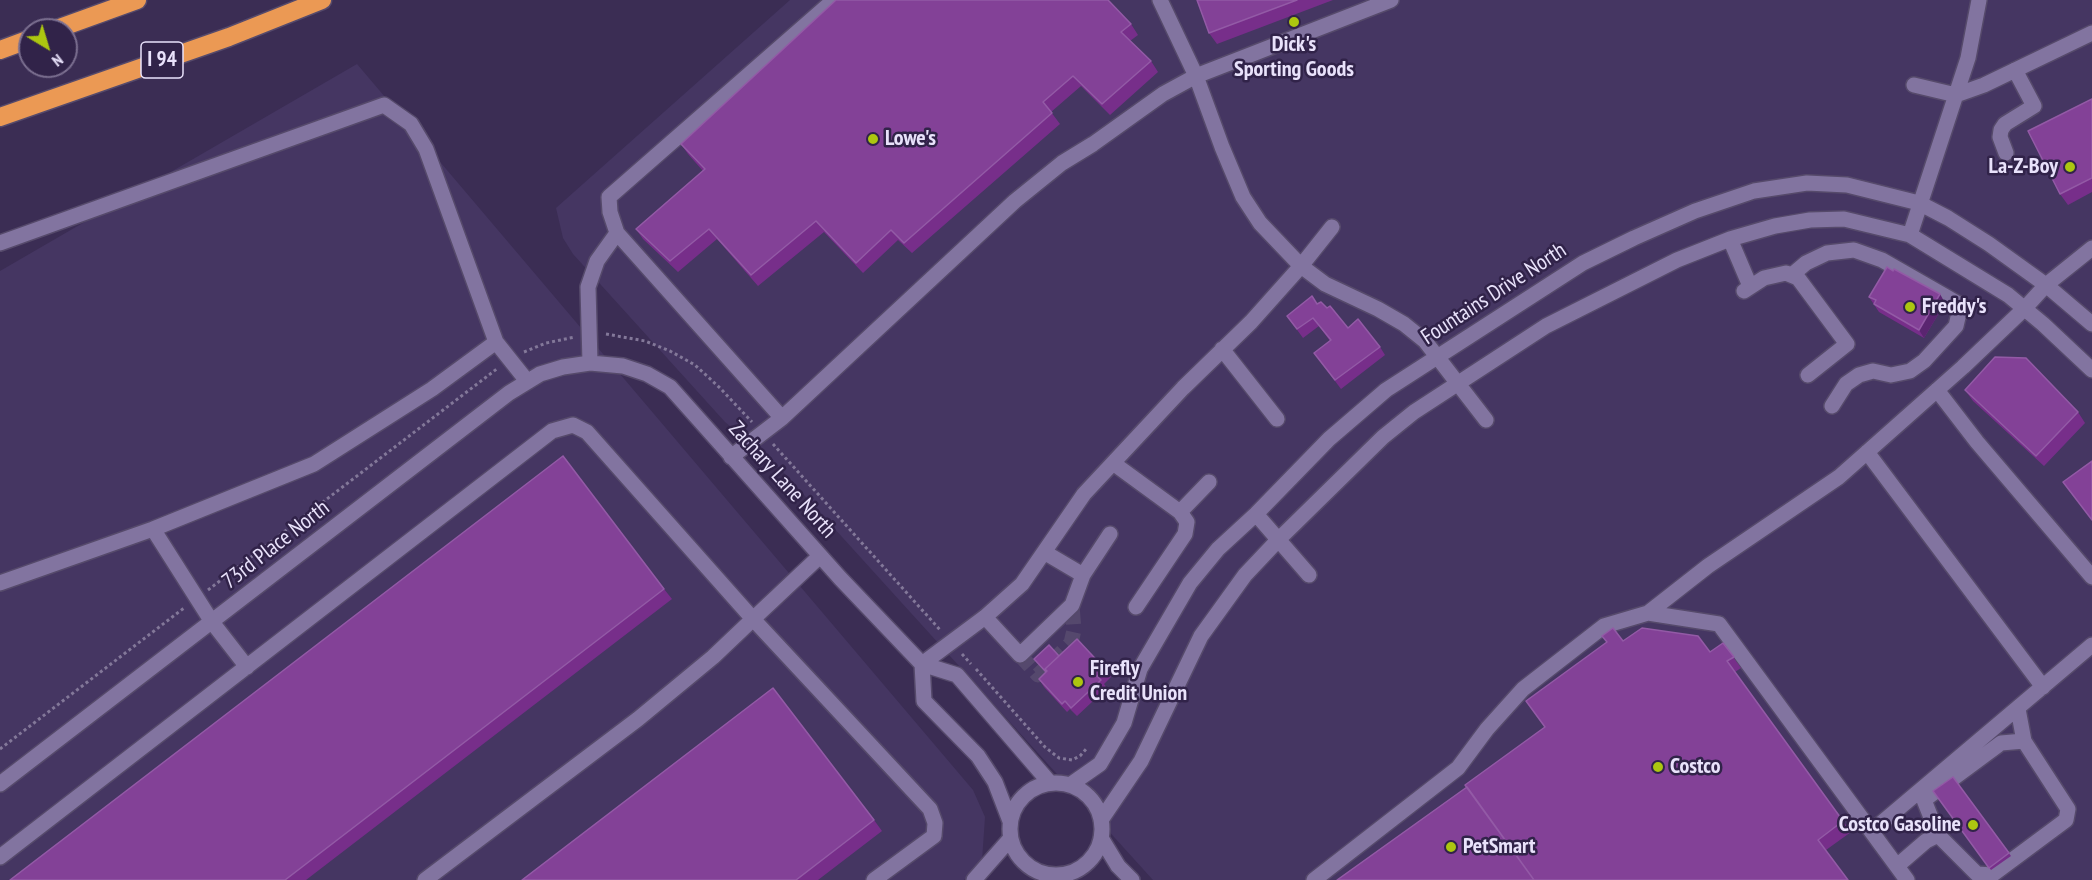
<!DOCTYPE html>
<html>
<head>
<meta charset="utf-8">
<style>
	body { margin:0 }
	#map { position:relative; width:2092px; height:880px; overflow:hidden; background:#3b2d54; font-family:"PT Sans Narrow",sans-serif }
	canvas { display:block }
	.north { position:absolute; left:18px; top:18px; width:60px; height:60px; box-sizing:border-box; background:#312349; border:2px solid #7b6f90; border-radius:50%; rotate:142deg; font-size:16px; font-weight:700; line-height:24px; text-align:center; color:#e9e2fb }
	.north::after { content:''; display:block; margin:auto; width:21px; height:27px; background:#acc610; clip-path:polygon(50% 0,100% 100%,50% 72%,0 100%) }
</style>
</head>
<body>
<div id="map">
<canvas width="2092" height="880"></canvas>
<div class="north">N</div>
</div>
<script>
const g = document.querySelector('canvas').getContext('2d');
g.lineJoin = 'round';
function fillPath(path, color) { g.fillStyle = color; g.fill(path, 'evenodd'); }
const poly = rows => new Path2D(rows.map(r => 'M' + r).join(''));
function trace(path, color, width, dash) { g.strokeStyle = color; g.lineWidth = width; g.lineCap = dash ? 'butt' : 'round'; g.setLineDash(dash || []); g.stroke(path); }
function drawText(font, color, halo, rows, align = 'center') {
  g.font = font + ' "PT Sans Narrow",sans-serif'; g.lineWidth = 5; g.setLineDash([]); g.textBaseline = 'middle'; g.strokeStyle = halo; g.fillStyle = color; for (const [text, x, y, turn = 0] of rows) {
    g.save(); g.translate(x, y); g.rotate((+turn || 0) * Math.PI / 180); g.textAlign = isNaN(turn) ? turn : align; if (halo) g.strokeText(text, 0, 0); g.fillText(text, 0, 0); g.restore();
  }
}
fillPath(poly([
	[790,0,2092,0,2092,880,1153,880,775,463,725,422,573,254,563,238,556,208],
	[357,64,973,790,985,817,982,861,964,880,0,880,0,271]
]), '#453662');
trace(poly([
	[1020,655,1038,675,1061,653,1071,643,1074,630,1072,605]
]), '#55486d', 15, [15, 8]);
const minor = poly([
	[1160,0,1196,76,1222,147,1243,197,1260,223,1301,266,1325,284,1378,309,1404,324,1425,341,1486,420],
	[1914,85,1956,95,1984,85,2092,33],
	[2006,153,2000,137,2001,130,2005,124,2034,106,2015,70],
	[1910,235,1968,58,1979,0],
	[1730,239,1750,286],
	[0,243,384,105,411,124,426,149,496,342,527,381],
	[1793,274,1806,263,1827,253,1854,250,1882,260,1957,303,1959,313,1956,326,1924,361,1910,371,1891,375,1873,371,1859,375,1846,384,1832,406],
	[1744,291,1764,278,1786,273,1798,278,1847,344,1808,375],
	[1222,349,1277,419],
	[590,363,588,287,597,261,617,233],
	[1937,390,1977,442,2092,577],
	[782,418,617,233,610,212,609,197,834,0],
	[1867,452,2043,687],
	[731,457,782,418,1015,201,1062,163,1093,144,1163,94,1196,76,1391,0],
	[1113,463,1180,512,1187,522,1185,534,1136,607],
	[1180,512,1209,482],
	[1256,514,1309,575],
	[153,529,314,464,432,389,496,342],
	[1044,552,1083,575],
	[820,556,753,619,930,809,935,823,934,836,874,880],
	[0,583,153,529,212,622,247,667],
	[1648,613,1719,624,1907,880],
	[985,617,1020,655,1072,605,1083,575,1110,534],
	[922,664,985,617,1022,584,1084,494,1183,388,1251,322,1301,266,1332,227],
	[922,664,924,701,978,756,995,782,1010,821],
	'1010 829a46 46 0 1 1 92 0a46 46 0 1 1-92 0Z',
	[0,784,509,393,540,374,563,367,590,363,623,366,647,374,670,387,840,578,922,664,957,675,1050,783],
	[1070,785,1100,764,1124,723,1140,669,1190,583,1218,549,1256,514,1329,439,1386,390,1583,263,1634,238,1695,211,1754,191,1807,183,1847,185,1919,203,1948,218,1989,244,2046,285,2092,324],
	[1101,820,1141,761,1201,636,1245,575,1279,539,1383,437,1414,412,1546,326,1677,260,1730,239,1775,226,1810,220,1844,219,1910,235,2008,295,2043,324,2092,370],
	[1872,831,2092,645],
	[1938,835,1924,800,2001,743,2024,741],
	[1101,838,1118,866,1132,880],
	[0,857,552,431,573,425,587,432,753,619,713,657,638,719,425,880],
	[1897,866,1926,841,1938,835,1977,874,1992,875,2066,820,2068,809,2024,741,2018,709],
	[974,880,1010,839],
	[1314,880,1458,768,1487,729,1523,689,1604,626,1648,613,1708,566,1839,477,1963,367,2025,308,2046,285,2092,248]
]);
const highway = poly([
	[54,30,137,0],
	[0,50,30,39],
	[0,117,229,37,322,0]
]);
trace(minor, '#564a6b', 18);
trace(highway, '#564a6b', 21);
trace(poly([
	[606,334,645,341,670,351,695,365,720,388,752,422],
	[524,352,546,343,575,337],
	[773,444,941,631],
	[208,590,498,368],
	[962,654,971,664],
	[976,669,1045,747,1059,758,1072,760,1080,756,1087,748],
	[0,749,184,608]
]), '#837899', 3, [3, 3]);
trace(minor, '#8274a0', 15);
trace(highway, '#eb9954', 18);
fillPath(poly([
	[1197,0,1333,0,1217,44,1209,33],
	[1131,24,1138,35,1130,41,1151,61,1158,72,1110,115,1081,86,1051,112,1060,124,912,253,898,240,863,273,824,232,758,286,717,239,678,272,643,239,636,229,703,171,688,154,681,144],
	[2092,99,2092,192,2068,205,2060,194],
	[1869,297,1945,303,1924,338,1879,312],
	[1318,304,1327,308,1348,328,1380,347,1385,355,1341,389,1320,361,1330,341,1319,326,1303,338,1287,316],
	[1965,390,2078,412,2085,423,2044,466,1973,401],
	[664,589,672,599,306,880,10,880],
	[1623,641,1710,652,1723,643,1741,668,1735,672,1851,832,1826,850,1467,787,1545,727],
	[1059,656,1105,669,1111,677,1104,684,1107,688,1077,716,1070,709,1067,712,1044,687,1039,679,1046,672],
	[1953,777,2011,856,1991,870,1933,791],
	[874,820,882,831,818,880,522,880]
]), '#772e8a');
fillPath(poly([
	[1940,294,1945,303,1924,338,1919,330]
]), '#5a2570');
const building = poly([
	[836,0,1108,0,1131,24,1121,32,1151,61,1102,104,1073,76,1043,102,1052,113,904,243,891,230,856,263,816,221,751,275,709,229,670,261,636,229,705,169,681,144,836,0],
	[1197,0,1297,0,1209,33,1197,0],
	[2092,99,2092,178,2060,194,2028,131,2092,99],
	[1887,267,1893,271,1894,269,1940,294,1919,330,1874,304,1876,300,1869,297,1887,267],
	[1312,296,1317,304,1321,302,1327,308,1330,306,1348,328,1358,319,1380,347,1335,380,1314,353,1331,340,1313,318,1297,329,1287,316,1312,296],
	[1995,357,2026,358,2078,412,2036,456,1965,390,1995,357],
	[563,456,664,589,285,880,10,880,563,456],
	[2092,461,2092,520,2063,482,2092,461],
	[1613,628,1623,641,1642,628,1698,636,1710,652,1723,643,1734,657,1727,661,1843,821,1818,840,1848,880,1534,880,1465,785,1545,727,1526,701,1607,642,1602,636,1613,628],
	[1077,639,1105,669,1097,676,1101,680,1071,708,1065,701,1062,704,1039,679,1047,671,1045,669,1077,639],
	[1049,645,1059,656,1045,669,1046,672,1034,659,1049,645],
	[773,688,874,820,796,880,522,880,773,688],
	[1953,777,2009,853,1989,868,1933,791,1953,777],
	[1467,787,1534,880,1337,880,1467,787]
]);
fillPath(building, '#834197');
trace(building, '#935aa6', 1.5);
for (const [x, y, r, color] of [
	[1294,22,6,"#acc610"],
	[873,139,6,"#acc610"],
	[2070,167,6,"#acc610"],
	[1910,307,6,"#acc610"],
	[1078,682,6,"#acc610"],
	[1658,767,6,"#acc610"],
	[1973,825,6,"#acc610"],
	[1451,847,6,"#acc610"]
]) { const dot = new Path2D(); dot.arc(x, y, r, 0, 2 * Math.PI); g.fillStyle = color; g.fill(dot); trace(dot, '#312349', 2); }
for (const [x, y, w] of [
	[162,60,42]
]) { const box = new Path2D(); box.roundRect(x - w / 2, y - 18, w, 36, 4.5); g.fillStyle = '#312349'; g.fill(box); trace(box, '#e9e2fb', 1.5); }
drawText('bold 21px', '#e9e2fb', null, [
	["I 94",162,60]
]);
drawText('bold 22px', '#e9e2fb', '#312349', [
	["Dick's",1294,45,"center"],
	["Sporting Goods",1294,70,"center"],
	["Lowe's",885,139],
	["La-Z-Boy",2058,167,"right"],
	["Freddy's",1922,307],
	["Firefly",1090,669],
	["Credit Union",1090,694],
	["Costco",1670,767],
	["Costco Gasoline",1961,825,"right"],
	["PetSmart",1463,847]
], 'left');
drawText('22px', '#e9e2fb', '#312349', [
	["Fountains Drive North",1494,294,-33],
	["Zachary Lane North",782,480,48],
	["73rd Place North",276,545,-38]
]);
</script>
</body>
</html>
